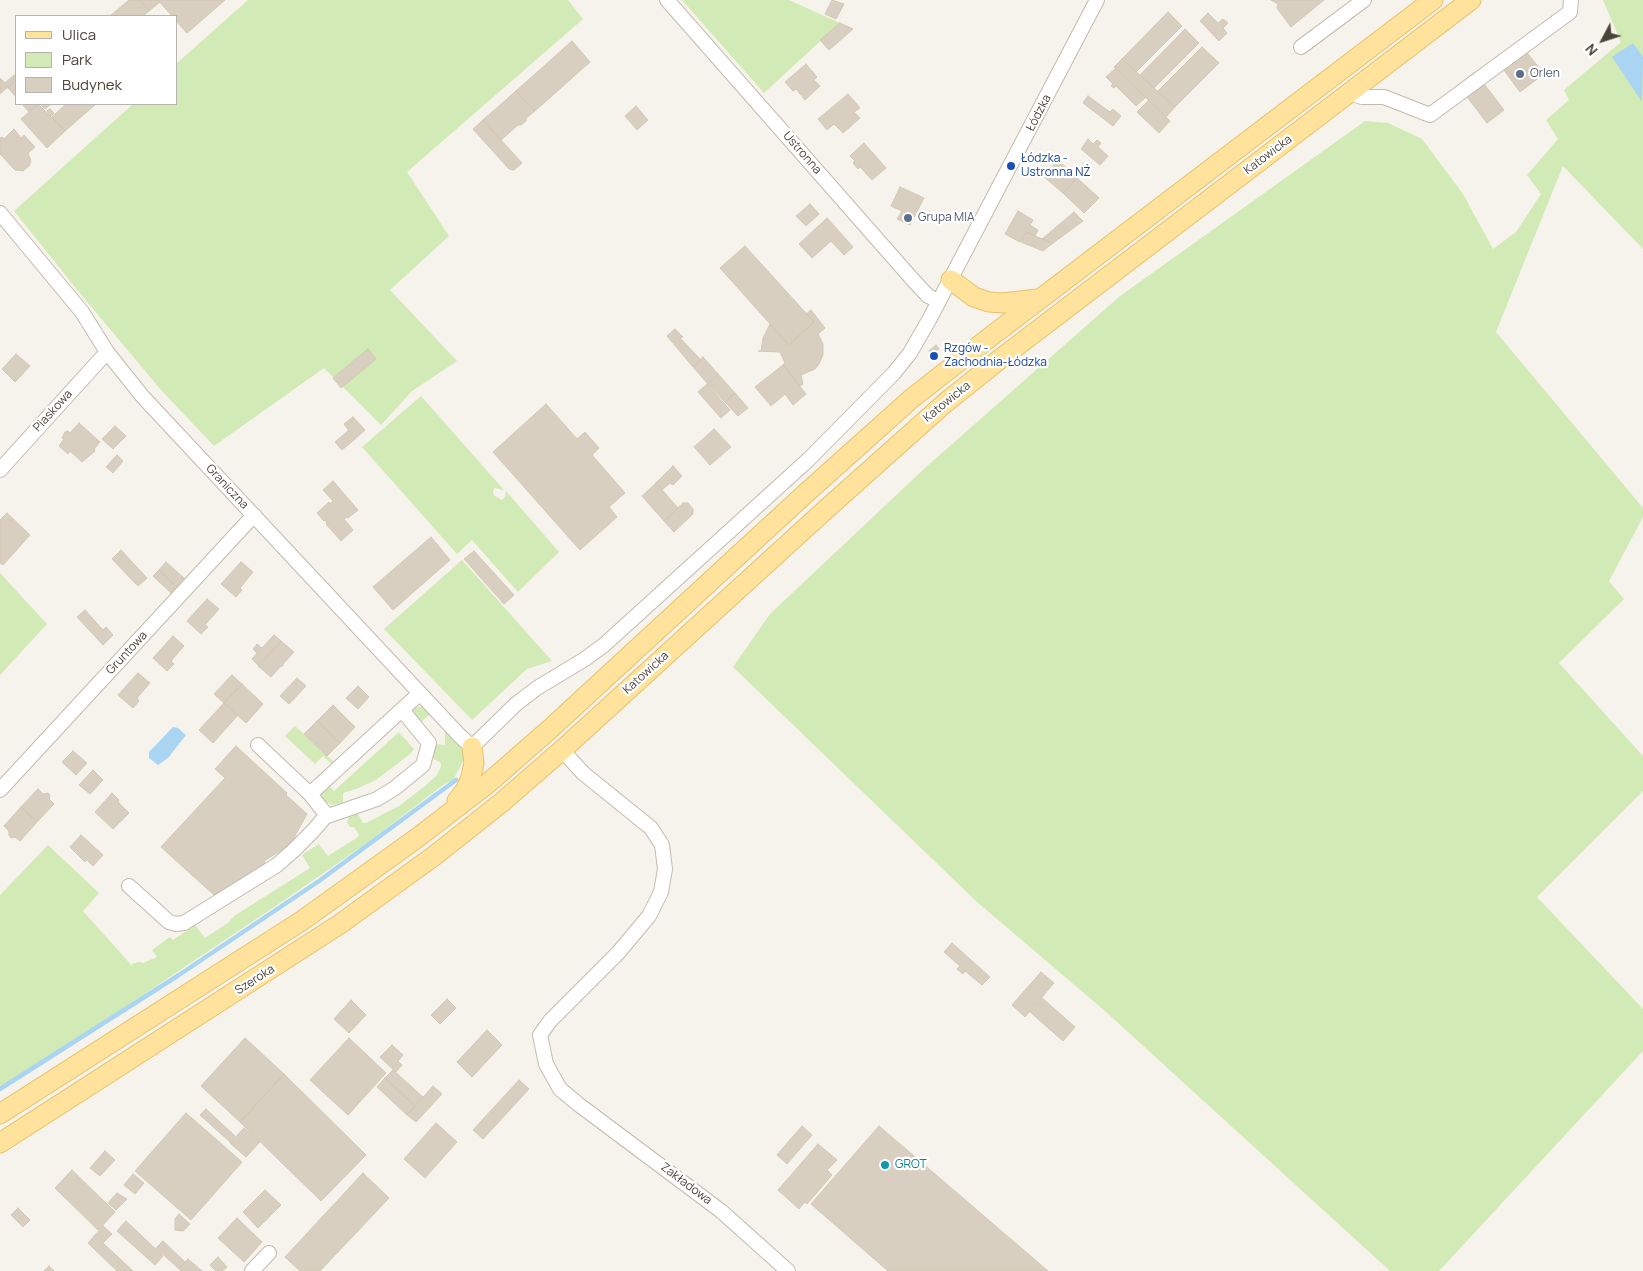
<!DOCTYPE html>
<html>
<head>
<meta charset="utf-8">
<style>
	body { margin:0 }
	#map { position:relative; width:1643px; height:1271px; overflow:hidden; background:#f6f3ec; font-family:Manrope,sans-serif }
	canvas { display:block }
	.legend { position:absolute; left:15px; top:15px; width:162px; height:90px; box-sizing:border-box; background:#fff; border:1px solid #b7b4b0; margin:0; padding:6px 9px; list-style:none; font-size:15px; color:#4b4439 }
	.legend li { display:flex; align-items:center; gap:10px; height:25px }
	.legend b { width:25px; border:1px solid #b7b4b0 }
	.north { position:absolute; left:1578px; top:15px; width:50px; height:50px; -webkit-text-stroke:4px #fff; paint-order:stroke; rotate:230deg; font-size:14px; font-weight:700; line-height:20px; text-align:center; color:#4b4439 }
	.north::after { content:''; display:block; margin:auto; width:18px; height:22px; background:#4b4439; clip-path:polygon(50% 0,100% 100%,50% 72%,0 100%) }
</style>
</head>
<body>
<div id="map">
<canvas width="1643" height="1271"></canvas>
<ul class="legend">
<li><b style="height:6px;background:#ffe39c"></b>Ulica</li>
<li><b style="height:14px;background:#d2eab5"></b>Park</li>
<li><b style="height:14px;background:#d8cfc1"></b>Budynek</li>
</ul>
<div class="north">N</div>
</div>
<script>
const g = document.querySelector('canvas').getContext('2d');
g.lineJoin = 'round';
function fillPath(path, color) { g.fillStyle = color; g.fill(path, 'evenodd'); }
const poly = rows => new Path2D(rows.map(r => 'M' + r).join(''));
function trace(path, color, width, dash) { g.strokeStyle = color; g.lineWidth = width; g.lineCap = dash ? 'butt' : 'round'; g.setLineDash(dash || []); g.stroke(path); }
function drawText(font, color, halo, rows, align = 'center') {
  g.font = font + ' Manrope,sans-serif'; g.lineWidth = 4.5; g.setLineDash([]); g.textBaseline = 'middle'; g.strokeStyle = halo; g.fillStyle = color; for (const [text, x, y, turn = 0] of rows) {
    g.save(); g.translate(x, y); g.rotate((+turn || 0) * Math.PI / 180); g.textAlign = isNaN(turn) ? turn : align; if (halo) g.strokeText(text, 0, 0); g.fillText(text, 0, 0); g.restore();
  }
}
fillPath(poly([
	[248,0,568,0,583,19,407,172,449,236,390,290,457,361,412,391,381,425,324,368,214,446,161,390,83,297,14,211,133,104,176,104,176,64],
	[682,0,789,0,840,23,764,93],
	[1603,0,1643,0,1643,249,1563,166,1496,332,1643,508,1643,517,1609,581,1624,599,1559,663,1643,756,1643,791,1537,897,1643,1009,1643,1051,1439,1271,1390,1271,1105,1011,977,902,733,667,770,614,926,467,1120,296,1365,121,1388,123,1422,139,1463,194,1493,249,1516,232,1541,194,1527,175,1558,139,1546,120,1569,100,1564,90,1621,42],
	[421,396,504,490,494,488,493,493,495,496,502,500,505,497,506,491,559,552,518,592,472,540,457,554,362,447],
	[462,560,552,661,527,669,472,720,384,629],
	[0,573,47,624,0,675],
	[413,707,423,707,431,713,421,722,410,709],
	[295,726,334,762,332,764,323,756,315,764,285,736],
	[445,729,457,741,466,756,453,780,443,785,367,843,283,901,119,1011,0,1087,0,895,48,845,99,893,83,911,134,968,132,964,139,962,143,963,157,957,152,950,170,937,173,940,195,925,205,938,228,923,234,916,310,868,302,855,319,844,328,856,358,837,359,835,354,827,350,827,347,822,349,816,358,814,363,823,366,823,399,806,425,786,437,775,441,766,441,763,432,758,435,744,445,745],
	[399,732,414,749,410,754,376,780,356,789,343,793,343,803,332,805,325,801,321,795,321,791,327,783,334,791]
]), '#d2eab5');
fillPath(poly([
	[1633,43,1643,57,1642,102,1612,57],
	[173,727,178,728,186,735,168,758,158,765,149,758,149,752]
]), '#a9d4f2');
trace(poly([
	[0,1089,179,975,319,881,456,780]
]), '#a9d4f2', 4.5);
const building = poly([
	[129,0,140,0,149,11,143,16,110,16,129,0],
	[140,0,158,0,160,2,149,11,140,0],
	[158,0,225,0,187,33,176,21,176,16,172,16,158,0],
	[832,0,844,4,836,19,825,14,832,0],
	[1271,0,1324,0,1291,27,1277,8,1278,4,1271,0],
	[1168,12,1182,26,1136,72,1122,59,1168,12],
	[1208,13,1218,23,1223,19,1228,23,1223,28,1227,33,1219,41,1200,21,1208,13],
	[840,23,853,29,829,50,820,40,840,23],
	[1185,29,1199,43,1154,88,1140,75,1185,29],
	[572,41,590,62,535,111,516,91,572,41],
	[1202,47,1219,63,1175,107,1158,91,1202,47],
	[1524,49,1536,64,1515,80,1503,64,1524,49],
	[1122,59,1175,107,1166,117,1114,67,1122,59],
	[806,64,817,77,814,80,820,86,805,100,796,89,793,91,785,82,806,64],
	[1503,64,1515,80,1536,64,1544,74,1520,92,1501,66,1503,64],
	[1116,68,1146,97,1136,106,1116,86,1114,88,1111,86,1113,84,1106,77,1116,68],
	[1475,72,1504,110,1487,123,1458,85,1475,72],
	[14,75,16,80,0,94,0,78,5,83,14,75],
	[16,80,16,97,8,88,16,80],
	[516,91,535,111,526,118,526,121,521,125,518,125,501,140,483,120,516,91],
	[848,94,860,108,854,112,860,118,843,133,834,124,827,130,818,119,848,94],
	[1088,96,1110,112,1113,109,1121,116,1113,126,1083,103,1088,96],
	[1149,100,1170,121,1159,133,1137,112,1149,100],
	[22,104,38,104,29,112,22,104],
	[38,104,65,131,47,148,21,119,38,104],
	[40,104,51,104,45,109,40,104],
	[66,104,96,104,65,131,52,117,66,104],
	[636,106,648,120,637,130,625,116,636,106],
	[50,109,54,113,51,116,47,111,50,109],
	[483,120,522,163,514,170,509,169,473,129,483,120],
	[14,129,21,138,24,135,35,147,28,153,31,161,29,166,23,171,15,170,0,154,0,138,2,137,4,139,14,129],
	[1088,139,1093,144,1097,140,1101,143,1098,147,1108,156,1100,165,1081,149,1088,139],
	[864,143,886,168,872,180,860,167,858,169,853,163,855,161,850,156,864,143],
	[1058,160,1077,178,1063,193,1043,176,1058,160],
	[1077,178,1099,198,1084,213,1063,193,1077,178],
	[900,187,924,198,910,225,897,219,902,211,891,206,900,187],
	[810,204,819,214,806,226,796,216,810,204],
	[1018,211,1033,220,1030,225,1038,230,1035,236,1026,232,1020,242,1005,234,1018,211],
	[1074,212,1083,221,1053,243,1042,239,1074,212],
	[827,218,853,247,844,255,831,241,812,258,799,244,827,218],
	[1026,232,1035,236,1053,243,1043,251,1021,242,1026,232],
	[745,246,814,322,789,345,720,268,745,246],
	[811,310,825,328,818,334,823,344,823,355,819,364,815,369,801,375,803,384,800,386,783,365,785,363,780,352,758,351,761,351,763,338,770,324,789,345,814,322,806,314,811,310],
	[675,329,683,337,680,338,701,360,693,367,667,336,675,329],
	[936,345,939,349,931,355,929,351,936,345],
	[368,349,376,359,341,388,333,378,368,349],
	[16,354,30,366,15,382,2,369,16,354],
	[703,357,718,374,708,384,693,367,703,357],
	[783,365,806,394,793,405,785,394,771,406,755,387,783,365],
	[718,374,735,393,725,402,708,384,718,374],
	[707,384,730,410,721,418,698,392,707,384],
	[735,393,748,408,738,416,725,402,735,393],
	[546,404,577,439,585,432,599,448,592,455,625,493,609,507,617,517,580,550,493,452,546,404],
	[353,417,365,430,355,439,344,424,353,417],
	[79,423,100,442,94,449,95,451,82,462,70,451,68,454,59,446,64,439,62,438,65,432,68,431,70,433,79,423],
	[115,426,126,436,113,449,102,439,115,426],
	[714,429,731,447,710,465,694,447,714,429],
	[348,431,355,439,342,450,335,442,348,431],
	[117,455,123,461,113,473,106,467,117,455],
	[673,466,682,476,673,485,670,483,662,490,656,483,673,466],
	[333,481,358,510,348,518,347,517,344,519,353,530,341,541,326,524,327,523,325,520,324,521,317,513,329,502,330,504,333,501,323,490,333,481],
	[656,483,678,508,664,521,642,496,656,483],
	[683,503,688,503,693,509,693,514,674,532,664,521,683,503],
	[7,513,30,535,3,565,0,563,0,520,7,513],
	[431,537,450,560,393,610,373,587,431,537],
	[121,550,147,578,138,586,112,559,121,550],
	[474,551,514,595,504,604,464,559,474,551],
	[166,562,185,579,177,587,159,570,166,562],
	[241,562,253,572,240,588,242,590,236,597,221,584,241,562],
	[159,570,177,587,171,593,153,576,159,570],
	[207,599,219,609,205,625,208,627,201,634,187,621,207,599],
	[85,610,103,630,106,627,113,635,103,645,77,617,85,610],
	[274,635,281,641,259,666,252,659,257,653,253,649,257,644,262,648,274,635],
	[173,636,184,646,171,661,174,664,167,671,153,658,173,636],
	[281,641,294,652,283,664,283,666,281,666,271,677,258,666,281,641],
	[138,673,150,683,137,698,139,701,133,708,118,695,138,673],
	[232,675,242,684,224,703,214,694,232,675],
	[297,678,306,686,289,704,280,696,297,678],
	[242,684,263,704,246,723,224,703,242,684],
	[358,686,369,697,358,709,346,698,358,686],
	[224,703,238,715,213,743,199,730,224,703],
	[333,705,355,727,340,743,317,721,333,705],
	[317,721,340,743,327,756,304,734,317,721],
	[236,746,287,793,286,795,307,814,290,845,264,861,265,863,214,895,161,847,225,778,215,769,236,746],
	[73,751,87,763,76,775,62,762,73,751],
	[93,770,103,780,90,794,79,785,93,770],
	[38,789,43,794,48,793,50,795,49,799,54,804,37,822,21,807,38,789],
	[112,793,119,800,118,802,129,813,113,829,95,812,112,793],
	[21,807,37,822,20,841,15,837,11,838,9,835,9,831,4,826,21,807],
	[81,835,103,855,93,866,87,860,85,862,70,847,81,835],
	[952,943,990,977,982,985,965,971,963,974,957,969,960,966,944,952,952,943],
	[1041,972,1054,983,1025,1017,1012,1005,1041,972],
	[1041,997,1075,1027,1063,1041,1029,1011,1041,997],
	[447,999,456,1008,440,1024,431,1015,447,999],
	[351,1000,366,1015,349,1033,334,1019,351,1000],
	[487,1030,502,1045,472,1077,457,1062,487,1030],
	[245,1038,284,1074,240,1122,201,1086,245,1038],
	[349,1038,386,1073,348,1115,310,1080,349,1038],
	[392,1045,403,1055,398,1061,402,1065,396,1072,380,1057,392,1045],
	[393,1070,423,1097,415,1106,385,1078,393,1070],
	[284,1074,366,1155,321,1201,240,1122,284,1074],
	[385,1078,415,1106,407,1115,377,1087,385,1078],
	[519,1080,529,1089,483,1139,473,1130,519,1080],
	[433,1086,442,1094,416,1122,407,1115,433,1086],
	[206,1109,235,1136,230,1142,200,1115,206,1109],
	[186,1113,242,1162,191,1220,135,1171,186,1113],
	[436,1123,457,1142,425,1178,404,1159,436,1123],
	[802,1126,812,1135,787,1164,777,1155,802,1126],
	[879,1126,1048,1271,888,1271,811,1204,879,1126],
	[244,1128,260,1142,246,1157,230,1143,244,1128],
	[818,1144,837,1160,827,1170,832,1175,807,1204,805,1202,799,1209,778,1190,818,1144],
	[105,1151,115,1160,100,1176,90,1168,105,1151],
	[72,1170,115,1212,98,1230,55,1188,72,1170],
	[363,1173,389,1198,320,1271,300,1271,285,1257,363,1173],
	[133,1174,144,1183,135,1194,124,1185,133,1174],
	[265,1190,281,1205,258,1228,243,1212,265,1190],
	[117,1193,127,1199,116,1210,108,1203,117,1193],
	[18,1208,30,1220,23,1227,11,1215,18,1208],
	[179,1214,190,1224,183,1231,175,1230,175,1219,179,1214],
	[237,1218,262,1242,244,1262,218,1238,237,1218],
	[126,1221,163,1256,155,1265,117,1231,126,1221],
	[103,1226,112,1234,103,1243,133,1271,117,1271,88,1243,103,1226],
	[163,1241,185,1262,179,1269,156,1248,163,1241],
	[218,1257,227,1267,222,1271,216,1271,210,1265,218,1257],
	[188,1259,202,1271,182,1271,179,1269,188,1259],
	[49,1266,54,1271,44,1271,49,1266]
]);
fillPath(building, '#d8cfc1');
trace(building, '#d3c7b4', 1);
const minor = poly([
	[667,0,913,280,928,296,939,301],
	[1301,47,1364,0],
	[1350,93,1362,97,1384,97,1430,115,1570,12,1571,0],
	[0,213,82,312,107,352,143,397,459,735,472,747,516,704,537,688,585,659,604,645,808,460,894,373,910,353,929,320,1097,0],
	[0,470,107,352],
	[562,750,583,773,651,828,662,845,665,869,661,892,649,916,618,953,550,1021,540,1035,546,1064,560,1089,578,1104,721,1211,788,1271],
	[0,790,254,515],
	[310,794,420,693],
	[325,817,377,799,395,788,423,765,429,743,402,710],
	[129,886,169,922,176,924,184,923,277,865,293,851,312,832,325,817,325,813,310,794,258,745],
	[252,1271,269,1253]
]);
const major = poly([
	[951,280,974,297,989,302,1003,303,1038,299],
	[457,801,466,789,471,777,474,763,472,747],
	[0,1114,303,920,417,838,486,785,550,729,805,494,911,399,994,334,1433,0],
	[0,1143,340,924,434,856,501,803,562,750,823,512,945,403,1000,359,1471,0]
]);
trace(minor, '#c2bbae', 16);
trace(major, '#e6c16a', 21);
trace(minor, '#fff', 14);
trace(major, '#ffe39c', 19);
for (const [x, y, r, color] of [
	[1520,74,5,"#5c6f8a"],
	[1011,166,5,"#1a4fb4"],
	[908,218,5,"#5c6f8a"],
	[934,356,5,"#1a4fb4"],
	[885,1165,5,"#0f9aa8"]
]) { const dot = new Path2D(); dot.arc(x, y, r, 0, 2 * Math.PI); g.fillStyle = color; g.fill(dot); trace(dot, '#fff', 2); }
drawText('12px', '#4e5e75', '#fff', [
	["Orlen",1530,74],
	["Grupa MIA",918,218]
], 'left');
drawText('12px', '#4b4439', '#fff', [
	["Łódzka",1039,113,-63],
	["Ustronna",802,153,49],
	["Katowicka",1268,155,-37],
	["Katowicka",947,402,-39],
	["Piaskowa",53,411,-48],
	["Graniczna",227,487,47],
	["Gruntowa",127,653,-47],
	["Katowicka",646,673,-42],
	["Szeroka",255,980,-33],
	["Zakładowa",686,1184,37]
]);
drawText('12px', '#164399', '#fff', [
	["Łódzka -",1021,159],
	["Ustronna NŻ",1021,173],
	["Rzgów -",944,349],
	["Zachodnia-Łódzka",944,363]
], 'left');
drawText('12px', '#0d838f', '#fff', [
	["GROT",895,1165]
], 'left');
</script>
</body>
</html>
